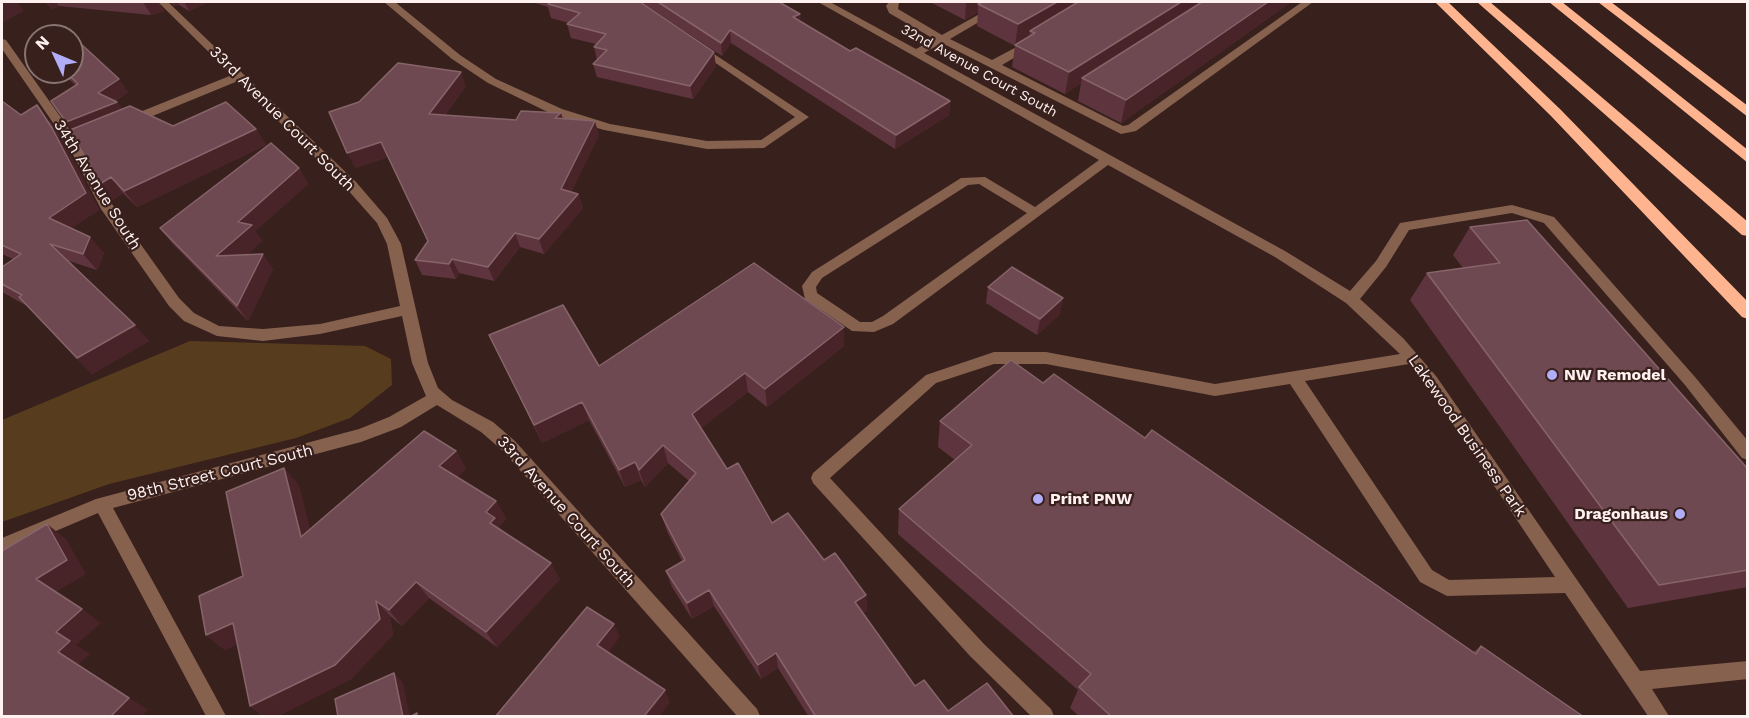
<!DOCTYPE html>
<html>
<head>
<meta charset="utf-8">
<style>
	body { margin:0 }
	#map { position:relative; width:1749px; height:718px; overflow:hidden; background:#38201d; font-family:"Work Sans",sans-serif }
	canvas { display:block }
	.frame { position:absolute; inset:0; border:3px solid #fff1ef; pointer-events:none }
	.north { position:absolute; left:24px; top:24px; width:60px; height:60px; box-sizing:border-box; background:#38201d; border:2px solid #887471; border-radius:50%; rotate:314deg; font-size:16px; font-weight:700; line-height:24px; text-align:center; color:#fff1ef }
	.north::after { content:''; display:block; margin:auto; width:21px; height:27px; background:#b2adf9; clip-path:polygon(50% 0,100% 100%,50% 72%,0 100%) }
</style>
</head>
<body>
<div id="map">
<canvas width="1749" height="718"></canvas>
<div class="frame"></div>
<div class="north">N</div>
</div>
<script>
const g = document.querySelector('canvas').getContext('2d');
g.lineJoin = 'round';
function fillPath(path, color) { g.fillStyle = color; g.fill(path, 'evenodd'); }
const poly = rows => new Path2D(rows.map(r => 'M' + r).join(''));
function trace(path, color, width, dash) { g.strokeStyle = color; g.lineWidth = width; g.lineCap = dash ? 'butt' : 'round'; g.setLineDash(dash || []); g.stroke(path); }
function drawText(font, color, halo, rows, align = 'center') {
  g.font = font + ' "Work Sans",sans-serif'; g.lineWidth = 4.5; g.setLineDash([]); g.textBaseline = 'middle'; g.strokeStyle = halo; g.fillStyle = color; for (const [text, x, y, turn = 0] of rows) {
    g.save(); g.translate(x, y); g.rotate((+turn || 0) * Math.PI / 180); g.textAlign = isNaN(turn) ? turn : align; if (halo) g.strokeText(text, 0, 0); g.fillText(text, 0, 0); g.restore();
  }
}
fillPath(poly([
	[190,341,365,346,391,359,392,385,350,418,296,438,109,484,2,522,2,420]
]), '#573d1e');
fillPath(poly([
	[158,2,168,2,356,182,387,218,401,244,428,363,438,388,452,400,493,422,515,441,757,709,760,716,737,716,503,451,481,432,437,405,401,427,361,442,113,508,226,716,206,716,98,513,2,554,2,538,96,499,359,429,389,417,426,396,412,363,402,316,320,334,263,341,217,336,184,321,169,306,101,209,67,143,2,49,2,39,6,40,79,143,112,204,179,298,194,313,219,326,263,329,320,324,400,306,387,244,377,223,346,188,238,81,133,124,125,124,125,118,232,75,158,2],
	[384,2,395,2,460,55,496,79,562,109,610,124,707,141,761,140,795,117,695,49,695,45,699,44,809,117,764,148,707,149,604,130,554,115,488,83,452,59,384,2],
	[818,2,830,2,916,49,934,39,889,13,886,6,889,2,899,2,898,9,942,35,1001,2,1013,2,950,39,992,60,1026,42,1034,42,1034,46,1002,65,1123,126,1128,125,1302,2,1313,2,1136,131,1121,134,942,43,924,53,1285,251,1350,291,1376,261,1400,223,1512,205,1554,217,1695,377,1748,441,1748,460,1742,458,1685,385,1544,223,1512,213,1409,230,1386,267,1360,299,1403,338,1436,376,1640,671,1748,661,1748,679,1652,689,1669,716,1648,716,1565,593,1447,596,1420,582,1290,384,1215,396,1046,364,994,364,936,383,830,478,984,644,1051,709,1054,716,1031,716,970,656,813,483,811,478,813,473,926,375,994,352,1046,352,1215,384,1400,354,1346,303,1275,257,1108,165,893,324,874,332,852,331,805,299,802,286,812,272,961,178,985,177,1035,207,1099,160,818,2],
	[979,184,1027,213,883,316,872,322,860,322,817,293,816,287,822,278,968,185,979,184],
	[1409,364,1426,384,1555,577,1449,580,1432,570,1305,381,1409,364]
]), '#86614e');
fillPath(poly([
	[1435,2,1448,2,1561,110,1748,302,1748,319,1742,317,1551,116,1435,2],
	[1477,2,1490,2,1748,222,1748,236,1742,235,1477,2],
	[1549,2,1562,2,1748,150,1748,163,1549,2],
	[1598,2,1611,2,1748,106,1748,117,1598,2]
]), '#feb48f');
fillPath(poly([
	[46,2,158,2,164,11,151,15,59,6,52,9],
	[170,2,209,2,189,11,179,5,175,6],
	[532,2,640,2,716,66,693,99,597,77,593,64,597,60,594,47,596,44,571,38,567,24,569,23,551,18,548,7],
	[641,2,779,2,801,22,850,51,950,101,949,115,895,149,731,43,722,56],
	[930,2,1291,2,1121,123,1078,101,1081,83,1065,94,1012,67,1015,46,977,26,978,12,965,20],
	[62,72,72,72,128,92,115,101,117,102,122,109,173,126,256,129,266,145,137,207,123,193,113,200,71,129,76,86],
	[466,86,445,115,516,120,561,113,563,119,599,135,571,192,578,194,583,208,544,254,520,247,494,281,459,273,456,279,422,275,415,260,428,241,388,157,355,168],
	[2,101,21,115,50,122,65,144,99,210,71,228,104,253,97,270,69,261,149,341,92,374,27,306,2,292,2,267,13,259,2,254],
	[299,168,308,184,255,231,262,241,246,255,273,269,248,321,172,243,160,228],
	[1470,227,1748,469,1748,587,1628,608,1410,300,1427,273,1463,268,1453,255],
	[988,287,1060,314,1037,335,986,303],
	[489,335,599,366,844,346,767,407,748,392,701,428,727,469,772,523,824,560,866,595,867,611,863,613,915,686,948,711,1014,717,809,717,778,668,761,679,714,606,692,619,672,587,666,571,682,561,667,531,661,514,689,481,668,463,645,487,641,480,625,487,589,420,542,443],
	[1043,383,1145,438,1473,652,1481,646,1584,717,1080,717,1070,708,1078,690,898,534,899,509,955,460,938,447,940,421],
	[456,451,466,469,457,477,496,501,506,519,499,526,502,531,560,579,497,647,429,598,402,626,390,616,393,635,351,679,276,717,264,717,250,706,237,644,225,650,206,635,243,576,284,468,299,486,310,530]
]), '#5e353e');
fillPath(poly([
	[6,2,17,2,24,11,2,23,2,4],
	[47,2,56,2,59,6,52,9],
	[143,2,158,2,164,11,151,15],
	[173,2,178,2,179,5,175,6],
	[184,2,209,2,189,11],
	[966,2,997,2,978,4,978,12,965,20],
	[1057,2,1089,2,1030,31,1029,38,1015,46,1018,24],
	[1181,2,1210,2,1082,78,1081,83,1065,94,1069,72],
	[1268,2,1291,2,1121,123,1126,100],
	[800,14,801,27,793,17],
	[730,30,731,43,722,56,721,43],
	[714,52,716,66,693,99,690,86],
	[461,72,466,86,435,128,429,114],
	[119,79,128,92,108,105,117,102,126,115,76,135,66,122,98,93],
	[950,101,949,115,895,149,896,135],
	[37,105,65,144,99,210,63,234,49,218],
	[561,113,565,127,555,118],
	[595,121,599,135,566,204,561,189],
	[256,129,266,145,137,207,124,191],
	[381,142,388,157,355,168,347,153],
	[299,168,308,184,255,231,262,241,227,271,216,256,238,222],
	[111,177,123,193,113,200,100,184],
	[578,194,583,208,544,254,539,239],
	[515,233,520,247,494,281,488,267],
	[90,237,104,253,97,270,83,254],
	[263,254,273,269,248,321,237,306],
	[452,259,459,273,456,279,449,264],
	[1063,298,1060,314,1037,335,1040,319],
	[135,325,149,341,92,374,77,358],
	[844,327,844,346,767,407,765,389],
	[745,373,748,392,696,432,692,414],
	[582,402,589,420,542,443,534,425],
	[663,445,668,463,645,487,639,470],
	[456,451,466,469,449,484,439,466],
	[635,462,641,480,625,487,619,470],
	[284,468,299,486,316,554,301,537],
	[496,501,506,519,499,526,505,535,490,523,486,512],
	[47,524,66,539,86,574,56,592,36,579],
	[551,563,560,579,497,647,486,632],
	[416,582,429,598,402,626,389,610],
	[709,590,714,606,692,619,687,603],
	[866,595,867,611,856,618,855,602],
	[376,601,390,616,393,635,351,679,276,717,264,717,250,706],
	[82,609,101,623,76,645,56,632],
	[233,623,250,638,225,650,206,635],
	[614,624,620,637,604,658,597,645],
	[70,641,90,654,78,665,148,710,141,717,110,717,58,652],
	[776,653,778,668,761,679,758,665],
	[394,673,403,683,410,717,403,717],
	[665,690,670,702,659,717,646,717,645,715]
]), '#482429');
const building = poly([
	[551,2,640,2,714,52,690,86,593,64,607,50,594,47,606,34,567,24,580,13,548,4,551,2],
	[658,2,779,2,800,14,793,17,850,51,856,48,950,101,896,135,730,30,721,43,658,2],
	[984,2,1057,2,1018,24,978,4,984,2],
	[1078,2,1181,2,1069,72,1015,45,1035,33,1030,31,1078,2],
	[1202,2,1268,2,1126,100,1082,78,1202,2],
	[80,43,119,79,98,93,117,102,66,122,51,101,78,84,66,72,72,72,72,46,80,43],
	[398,63,461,72,429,114,516,120,521,111,561,113,555,118,595,121,561,189,578,194,539,239,515,233,488,267,452,259,449,264,415,260,428,241,381,142,347,153,329,112,359,102,398,63],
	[2,101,21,115,37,105,52,128,86,193,49,218,90,237,83,254,50,244,135,325,77,358,19,297,22,295,2,284,2,267,21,254,2,245,2,101],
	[226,102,256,129,124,191,111,177,100,184,70,130,130,106,173,126,226,102],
	[271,143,299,168,238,222,252,225,216,256,263,254,237,306,160,228,271,143],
	[1527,220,1748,469,1748,570,1659,585,1427,273,1500,263,1470,227,1527,220],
	[754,263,844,327,765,389,745,373,692,414,727,469,738,463,772,523,788,513,824,560,835,553,866,595,855,602,915,686,924,680,948,711,987,683,1014,717,816,717,776,653,758,665,709,590,687,603,666,571,685,560,661,514,696,473,663,445,639,470,635,462,619,470,582,402,534,425,489,335,563,305,599,366,754,263],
	[1012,267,1063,298,1040,319,988,287,1012,267],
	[1011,360,1043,383,1054,374,1145,438,1152,430,1476,654,1481,646,1584,717,1112,717,1079,687,1091,674,899,509,972,445,940,421,1011,360],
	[424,431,456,451,439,466,496,501,486,512,495,518,490,523,551,563,486,632,416,582,389,610,376,601,380,619,335,665,250,706,233,623,206,635,199,596,243,576,226,492,284,468,301,537,424,431],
	[47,524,67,560,36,579,82,609,56,632,70,641,58,652,129,698,110,717,2,717,2,551,47,524],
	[587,607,614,624,597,645,665,690,645,715,647,717,495,717,587,607],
	[394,673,403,717,338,717,335,699,394,673],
	[417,713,417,717,410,717,417,713]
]);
fillPath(building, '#6f4951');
trace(building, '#86646a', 1.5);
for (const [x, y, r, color] of [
	[1552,375,6,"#b2adf9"],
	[1038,499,6,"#b2adf9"],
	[1680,514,6,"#b2adf9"]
]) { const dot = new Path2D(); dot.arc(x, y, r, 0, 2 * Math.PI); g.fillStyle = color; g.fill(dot); trace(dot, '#38201d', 2); }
drawText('14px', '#fff1ef', '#38201d', [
	["32nd Avenue Court South",979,71,29]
]);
drawText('16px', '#fff1ef', '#38201d', [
	["33rd Avenue Court South",282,119,45],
	["34th Avenue South",97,185,58],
	["Lakewood Business Park",1467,436,55],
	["98th Street Court South",220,473,-14],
	["33rd Avenue Court South",566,512,48]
]);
drawText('bold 16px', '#fff1ef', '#38201d', [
	["NW Remodel",1564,375],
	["Print PNW",1050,499],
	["Dragonhaus",1668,514,"right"]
], 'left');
</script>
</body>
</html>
